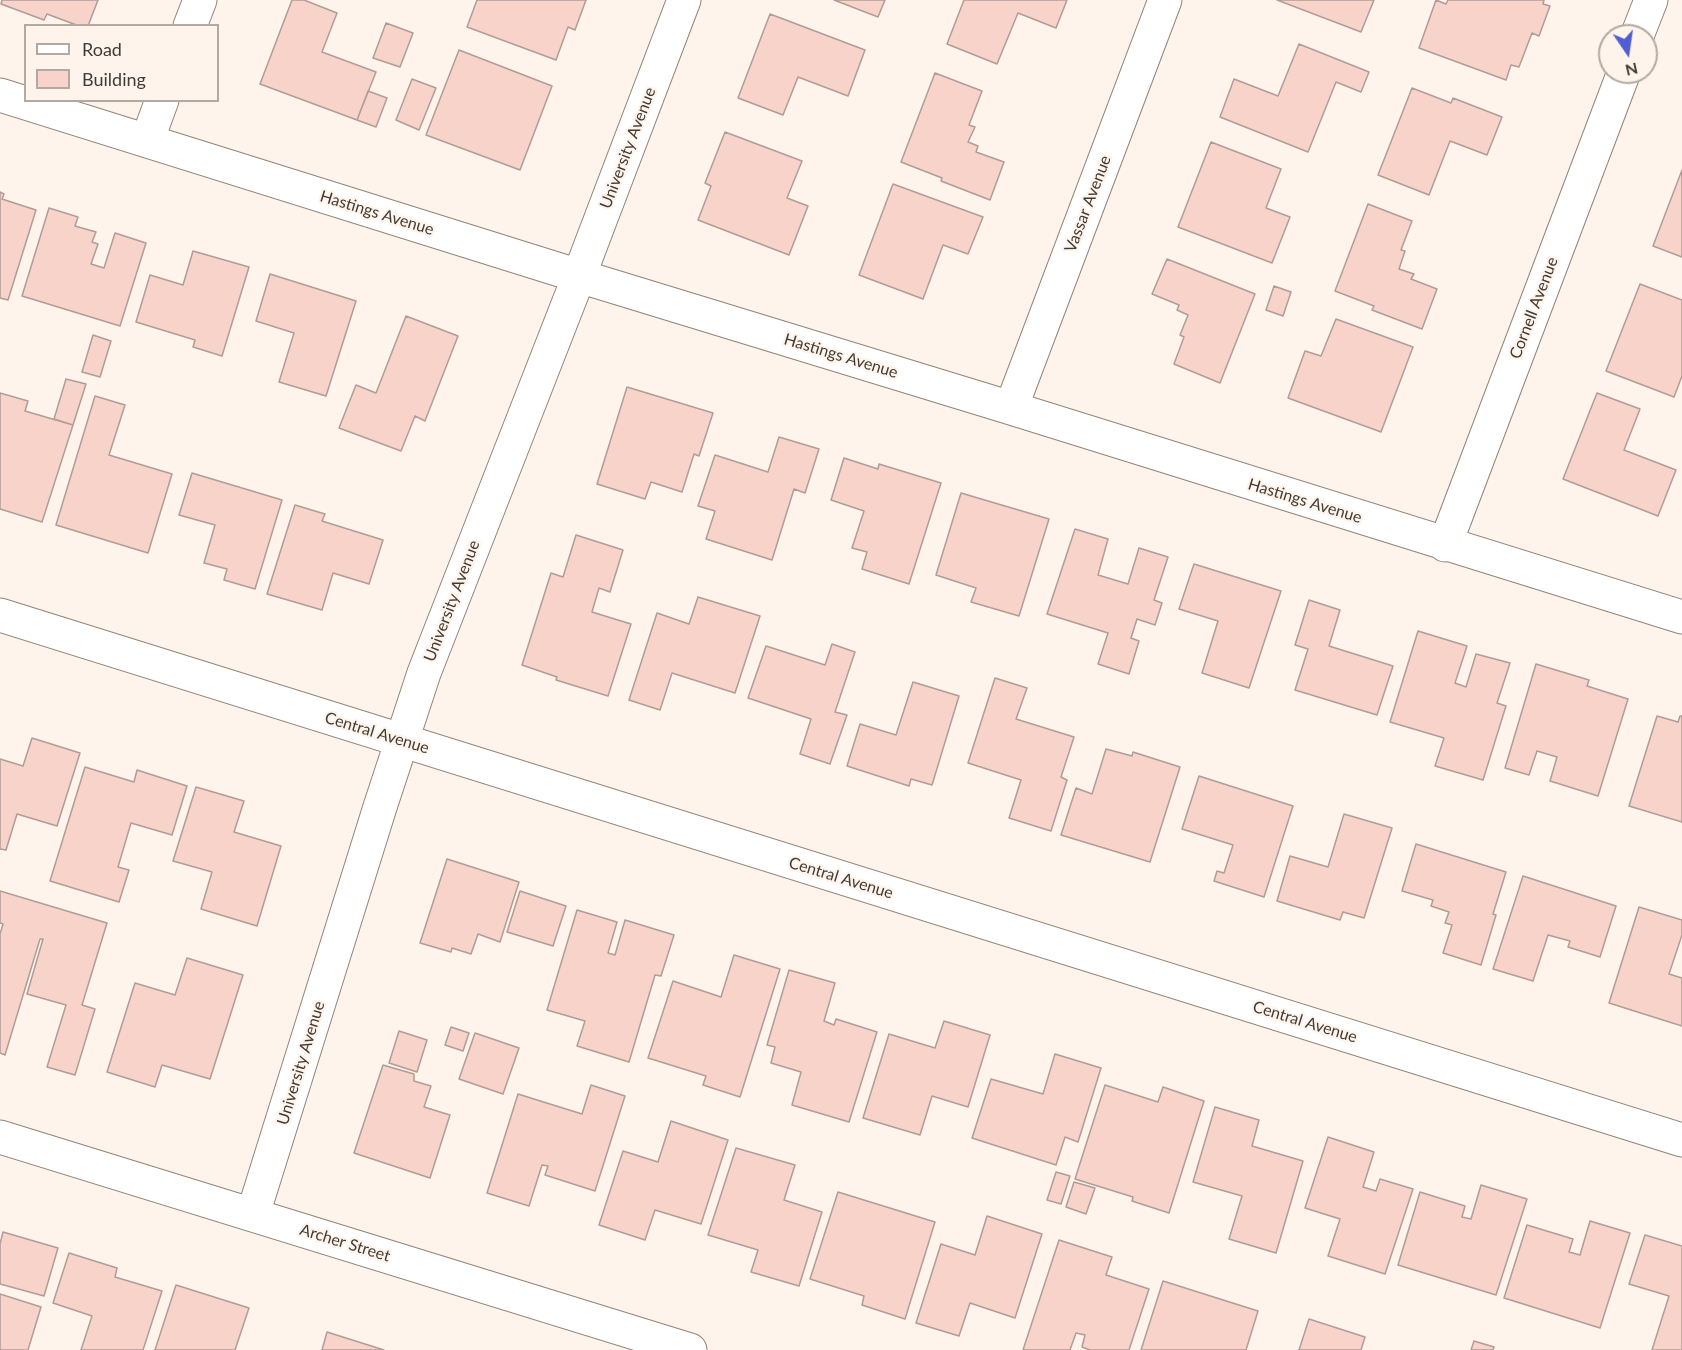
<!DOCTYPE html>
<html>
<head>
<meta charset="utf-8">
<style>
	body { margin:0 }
	#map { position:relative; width:1682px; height:1350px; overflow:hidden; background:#fef4eb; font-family:Lato,sans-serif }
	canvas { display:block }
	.legend { position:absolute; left:24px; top:24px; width:195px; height:78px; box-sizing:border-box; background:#fef4eb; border:2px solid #b2aaa2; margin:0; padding:8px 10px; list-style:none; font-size:18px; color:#413b35 }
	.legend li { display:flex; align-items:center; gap:12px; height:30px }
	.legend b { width:30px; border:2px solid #b2aaa2 }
	.north { position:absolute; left:1598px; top:24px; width:60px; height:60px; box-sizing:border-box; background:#fef4eb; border:2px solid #b2aaa2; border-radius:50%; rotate:167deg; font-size:16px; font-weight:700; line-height:24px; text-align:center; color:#413b35 }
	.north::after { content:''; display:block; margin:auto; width:21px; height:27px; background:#4e5fd4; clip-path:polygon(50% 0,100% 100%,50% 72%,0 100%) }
</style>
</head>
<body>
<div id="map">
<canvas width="1682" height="1350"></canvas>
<ul class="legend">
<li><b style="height:8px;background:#fff"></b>Road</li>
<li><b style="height:16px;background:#f7d3ca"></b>Building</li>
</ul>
<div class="north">N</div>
</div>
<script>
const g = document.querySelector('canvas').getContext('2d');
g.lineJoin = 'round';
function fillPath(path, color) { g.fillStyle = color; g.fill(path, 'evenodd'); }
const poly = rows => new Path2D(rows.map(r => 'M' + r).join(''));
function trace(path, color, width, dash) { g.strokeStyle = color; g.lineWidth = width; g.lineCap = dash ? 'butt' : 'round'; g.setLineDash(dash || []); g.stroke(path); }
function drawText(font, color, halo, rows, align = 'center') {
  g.font = font + ' Lato,sans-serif'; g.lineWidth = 4.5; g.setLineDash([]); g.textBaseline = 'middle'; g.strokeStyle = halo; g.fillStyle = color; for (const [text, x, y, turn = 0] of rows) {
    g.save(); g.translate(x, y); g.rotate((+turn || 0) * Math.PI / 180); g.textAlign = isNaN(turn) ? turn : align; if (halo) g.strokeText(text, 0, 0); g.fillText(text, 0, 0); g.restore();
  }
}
const building = poly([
	[2,0,98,0,88,26,79,26,47,14,44,20,1,4,2,0],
	[292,0,304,0,337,13,322,52,376,72,357,120,260,84,292,0],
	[477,0,586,0,575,30,568,27,556,60,467,27,477,0],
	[834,0,885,0,878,17,834,0],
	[964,0,1067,0,1056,28,1018,13,997,64,947,44,964,0],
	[1277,0,1374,0,1361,32,1277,0],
	[1436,0,1446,4,1448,0,1544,0,1543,4,1550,6,1539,36,1532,33,1519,67,1511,65,1506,80,1419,48,1436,0],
	[770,14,865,50,848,96,798,77,783,115,738,98,770,14],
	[386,23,413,33,400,67,373,58,386,23],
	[1299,44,1369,72,1361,92,1336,82,1308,152,1220,117,1234,79,1278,96,1299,44],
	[459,50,552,86,520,170,426,135,459,50],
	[935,73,982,91,969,125,975,127,968,142,978,146,976,152,1004,162,990,200,941,181,942,178,901,162,935,73],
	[412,79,436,88,419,130,396,120,412,79],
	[1412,88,1451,103,1453,98,1502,117,1487,155,1450,141,1429,195,1378,175,1412,88],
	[368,91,387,98,376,127,357,120,368,91],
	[725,132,802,161,787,198,808,206,789,255,698,220,711,186,705,183,725,132],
	[1211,142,1281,169,1266,208,1290,217,1272,263,1178,227,1211,142],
	[1682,170,1682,257,1653,246,1682,170],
	[893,184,983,217,968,254,943,245,923,299,859,275,893,184],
	[0,192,4,194,2,199,36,210,8,300,0,298,0,192],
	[1368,204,1412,221,1401,250,1405,251,1399,269,1414,274,1411,279,1437,289,1422,329,1372,310,1374,306,1335,291,1368,204],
	[49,208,78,217,75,226,96,232,92,242,98,244,91,264,104,268,115,233,146,243,120,326,22,296,49,208],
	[193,251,249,267,222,356,193,347,195,340,136,322,150,275,183,285,193,251],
	[1167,259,1255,294,1220,383,1174,364,1184,337,1180,335,1188,315,1177,310,1179,305,1152,294,1167,259],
	[270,274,356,301,326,396,279,382,294,333,256,321,270,274],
	[1640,284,1682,300,1682,376,1674,397,1606,371,1640,284],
	[1274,286,1291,292,1283,316,1266,310,1274,286],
	[406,316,458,336,425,421,415,416,401,451,339,428,356,385,376,393,406,316],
	[1336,319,1413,347,1381,432,1288,398,1305,351,1321,356,1336,319],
	[93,335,111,341,100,377,82,372,93,335],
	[66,379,86,384,73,425,54,419,66,379],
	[627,387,713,413,699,456,694,454,682,492,651,482,645,499,597,484,627,387],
	[0,393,28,401,25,411,73,425,42,522,0,509,0,393],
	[1597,393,1640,409,1624,450,1676,470,1658,516,1563,479,1597,393],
	[95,396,125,405,109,455,172,474,148,553,56,525,95,396],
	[779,437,819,449,805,493,794,489,772,560,706,539,715,511,698,506,715,455,768,472,779,437],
	[844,458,878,469,879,464,941,483,909,584,862,569,867,552,852,548,864,511,831,500,844,458],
	[192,473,282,500,255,589,224,580,227,569,204,563,215,525,179,515,192,473],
	[961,493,1049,519,1019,616,971,602,976,588,936,575,961,493],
	[295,505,325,514,322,521,383,540,369,584,333,573,322,610,267,594,295,505],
	[1075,529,1108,539,1098,575,1128,584,1139,548,1168,557,1154,600,1162,603,1155,625,1137,619,1131,638,1139,641,1129,674,1098,664,1108,633,1047,614,1075,529],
	[576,535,623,550,610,592,599,588,592,612,631,624,608,696,556,680,557,677,522,665,551,573,563,577,576,535],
	[1194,564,1281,591,1249,688,1202,673,1218,621,1179,609,1194,564],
	[698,597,760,616,735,693,672,673,660,710,629,700,657,613,689,624,698,597],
	[1309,600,1340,610,1329,646,1393,666,1377,715,1295,690,1308,649,1295,645,1309,600],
	[1418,631,1467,646,1455,683,1466,687,1476,654,1510,663,1497,703,1506,706,1483,780,1435,766,1444,738,1390,722,1418,631],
	[832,644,855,652,835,712,847,715,830,764,800,754,811,719,748,698,766,646,825,665,832,644],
	[1536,664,1589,680,1587,686,1628,699,1598,796,1550,781,1557,757,1537,751,1529,775,1505,768,1536,664],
	[995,678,1027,688,1016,719,1074,737,1061,777,1067,780,1051,831,1009,818,1021,780,968,763,995,678],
	[913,682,959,696,932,785,911,779,909,786,847,766,860,724,896,735,913,682],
	[1657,716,1678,722,1680,716,1682,716,1682,822,1629,806,1657,716],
	[32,738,80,753,57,826,17,814,6,850,0,849,0,759,23,766,32,738],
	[1106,749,1132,756,1133,752,1180,767,1150,862,1061,835,1076,788,1092,794,1106,749],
	[85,767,134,782,137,770,187,786,172,835,131,823,118,867,129,870,119,902,50,881,85,767],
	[1199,776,1293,806,1264,897,1214,881,1217,871,1224,873,1233,845,1182,829,1199,776],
	[196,787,244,801,234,832,281,846,257,926,201,909,212,872,173,861,196,787],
	[1344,814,1392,828,1364,918,1343,912,1340,920,1277,901,1290,856,1328,867,1344,814],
	[1416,844,1506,872,1493,914,1496,915,1481,965,1443,953,1452,925,1445,923,1449,912,1431,906,1433,900,1402,891,1416,844],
	[447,859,519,882,500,942,478,934,471,954,452,948,451,952,420,943,447,859],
	[1523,876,1616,906,1600,957,1568,947,1570,941,1548,935,1533,981,1493,969,1523,876],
	[0,891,107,923,82,1005,95,1009,75,1075,47,1067,66,1005,27,994,43,939,40,939,5,1055,0,1053,0,934,3,924,0,923,0,891],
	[520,891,566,906,553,946,507,932,520,891],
	[1639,907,1682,920,1682,935,1669,974,1682,978,1682,1026,1609,1003,1639,907],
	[577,910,617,922,608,953,615,955,625,920,674,935,661,976,655,975,629,1062,577,1046,585,1021,547,1010,577,910],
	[734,955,780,969,740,1097,703,1085,706,1076,648,1058,673,981,721,997,734,955],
	[187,958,243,975,210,1079,162,1065,155,1087,107,1072,135,983,175,995,187,958],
	[789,970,835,983,824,1021,834,1025,836,1019,877,1032,849,1122,792,1105,801,1072,771,1063,775,1047,767,1045,789,970],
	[944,1021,990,1035,968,1107,932,1096,920,1135,863,1118,889,1034,935,1048,944,1021],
	[451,1027,469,1033,463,1051,445,1045,451,1027],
	[399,1031,427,1040,417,1072,389,1063,399,1031],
	[475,1033,519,1048,503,1094,459,1079,475,1033],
	[1055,1054,1101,1068,1078,1142,1065,1137,1056,1165,972,1138,991,1079,1043,1094,1055,1054],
	[383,1065,414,1074,414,1081,431,1086,424,1107,450,1115,430,1178,354,1153,383,1065],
	[591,1085,625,1096,595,1191,545,1175,548,1166,542,1165,529,1206,487,1193,518,1094,582,1114,591,1085],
	[1105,1085,1158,1102,1163,1087,1204,1101,1169,1213,1132,1201,1133,1197,1075,1179,1105,1085],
	[1215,1107,1259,1120,1252,1146,1303,1161,1276,1253,1229,1239,1242,1196,1193,1182,1215,1107],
	[671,1121,728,1140,701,1224,655,1210,645,1240,599,1225,623,1151,658,1162,671,1121],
	[1328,1137,1374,1152,1363,1187,1376,1191,1380,1179,1413,1189,1385,1274,1328,1256,1340,1219,1305,1208,1328,1137],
	[736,1148,795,1165,784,1200,822,1212,799,1286,751,1272,758,1250,708,1235,736,1148],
	[1056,1172,1070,1176,1061,1204,1047,1200,1056,1172],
	[1074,1182,1095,1188,1086,1214,1066,1207,1074,1182],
	[1481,1185,1527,1199,1496,1295,1398,1265,1420,1192,1465,1206,1462,1217,1471,1219,1481,1185],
	[838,1192,935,1222,905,1319,862,1305,864,1296,810,1279,838,1192],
	[987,1216,1042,1234,1015,1318,970,1303,959,1336,916,1323,941,1244,975,1255,987,1216],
	[1590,1221,1630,1233,1600,1328,1504,1298,1527,1225,1573,1239,1569,1252,1580,1255,1590,1221],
	[3,1232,58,1248,44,1296,0,1284,0,1244,3,1232],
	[1645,1235,1682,1246,1682,1350,1652,1350,1669,1296,1629,1284,1645,1235],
	[1059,1240,1112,1257,1106,1275,1149,1289,1129,1350,1090,1350,1082,1347,1085,1335,1076,1333,1070,1350,1023,1350,1059,1240],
	[69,1253,117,1268,115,1277,162,1291,143,1350,81,1350,92,1316,53,1303,69,1253],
	[1163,1281,1258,1311,1246,1350,1141,1350,1163,1281],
	[176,1285,249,1308,235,1350,155,1350,176,1285],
	[0,1294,41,1307,28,1350,0,1350,0,1294],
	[1309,1319,1365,1337,1361,1350,1299,1350,1309,1319],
	[327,1332,384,1350,322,1350,327,1332],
	[1474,1341,1494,1347,1493,1350,1471,1350,1474,1341]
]);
fillPath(building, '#f7d3ca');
trace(building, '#b19c97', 1.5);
const minor = poly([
	[190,26,200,0],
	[1637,36,1651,0],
	[0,95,579,276,1011,408,1682,617],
	[147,141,162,100],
	[1011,408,1165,0],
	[1445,545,1624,72],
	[0,1137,690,1350],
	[253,1214,380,807,424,673,579,276,684,0]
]);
const tertiary = poly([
	[0,615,1682,1140]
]);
trace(minor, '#928477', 35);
trace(tertiary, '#928477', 35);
trace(minor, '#fff', 33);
trace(tertiary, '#fff', 33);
drawText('16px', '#413b35', '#fef4eb', [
	["University Avenue",628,148,-69],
	["Vassar Avenue",1088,204,-69],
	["Hastings Avenue",377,213,17],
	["Cornell Avenue",1534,308,-69],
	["Hastings Avenue",841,356,17],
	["Hastings Avenue",1305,501,17],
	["University Avenue",452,601,-69],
	["Central Avenue",377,733,17],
	["Central Avenue",841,878,17],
	["Central Avenue",1305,1022,17],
	["University Avenue",301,1063,-73],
	["Archer Street",345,1243,17]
]);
</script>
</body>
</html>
